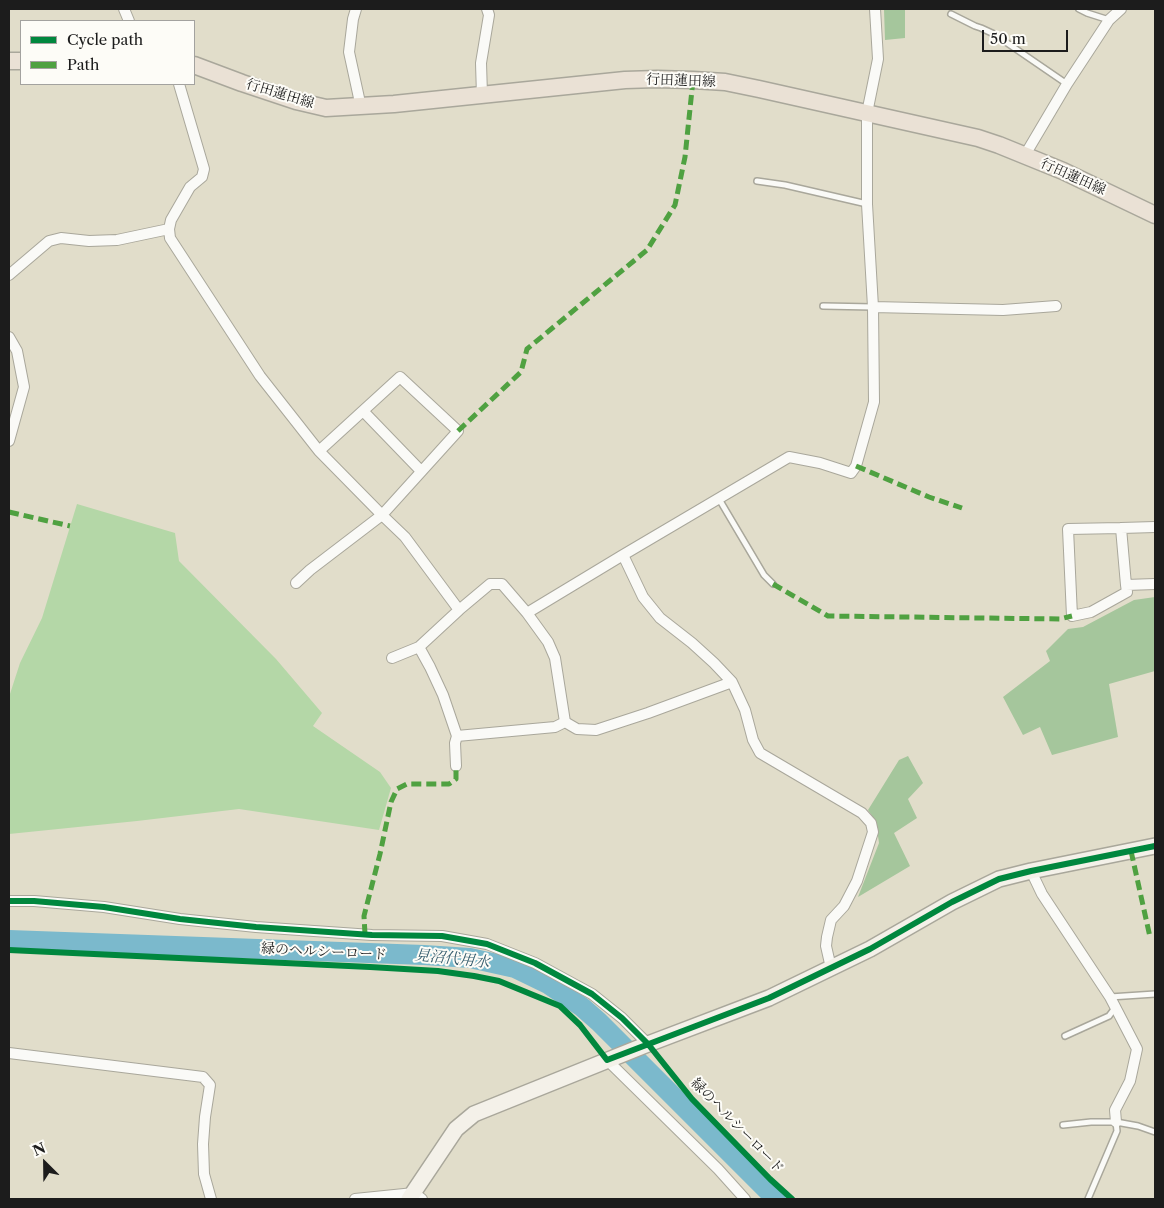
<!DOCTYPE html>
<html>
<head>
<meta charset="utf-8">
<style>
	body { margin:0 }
	#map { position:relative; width:1164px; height:1208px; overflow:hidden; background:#e1ddca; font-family:"Libre Caslon Text",serif }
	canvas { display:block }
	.frame { position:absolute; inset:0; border:10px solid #1c1c1c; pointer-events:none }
	.legend { position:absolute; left:20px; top:20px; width:175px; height:65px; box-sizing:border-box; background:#fdfcf7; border:1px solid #a3a29f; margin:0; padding:6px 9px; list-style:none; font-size:15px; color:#1c1c1c }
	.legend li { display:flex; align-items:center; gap:10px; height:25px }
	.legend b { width:25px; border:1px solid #a3a29f }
	.north { position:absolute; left:20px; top:1138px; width:50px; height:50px; -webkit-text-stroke:4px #fdfcf7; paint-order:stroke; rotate:337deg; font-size:14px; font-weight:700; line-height:20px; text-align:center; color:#1c1c1c }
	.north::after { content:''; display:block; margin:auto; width:18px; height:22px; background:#1c1c1c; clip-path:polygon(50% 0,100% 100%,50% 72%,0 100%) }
	.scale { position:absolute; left:982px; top:30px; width:86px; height:22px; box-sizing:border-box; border:2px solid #1c1c1c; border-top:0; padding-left:6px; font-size:15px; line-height:18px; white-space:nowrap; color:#1c1c1c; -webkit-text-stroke:4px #fdfcf7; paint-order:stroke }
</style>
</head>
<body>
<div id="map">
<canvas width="1164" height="1208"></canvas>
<div class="frame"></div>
<ul class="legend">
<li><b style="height:6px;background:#00873e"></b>Cycle path</li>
<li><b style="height:6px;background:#4fa141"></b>Path</li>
</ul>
<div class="north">N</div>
<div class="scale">50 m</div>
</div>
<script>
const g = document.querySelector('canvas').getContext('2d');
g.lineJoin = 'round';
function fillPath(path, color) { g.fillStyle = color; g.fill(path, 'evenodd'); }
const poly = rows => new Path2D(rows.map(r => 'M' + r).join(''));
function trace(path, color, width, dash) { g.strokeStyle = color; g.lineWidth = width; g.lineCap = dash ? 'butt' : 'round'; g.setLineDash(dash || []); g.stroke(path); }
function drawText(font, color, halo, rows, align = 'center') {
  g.font = font + ' "Libre Caslon Text","Noto Serif JP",serif'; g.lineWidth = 4; g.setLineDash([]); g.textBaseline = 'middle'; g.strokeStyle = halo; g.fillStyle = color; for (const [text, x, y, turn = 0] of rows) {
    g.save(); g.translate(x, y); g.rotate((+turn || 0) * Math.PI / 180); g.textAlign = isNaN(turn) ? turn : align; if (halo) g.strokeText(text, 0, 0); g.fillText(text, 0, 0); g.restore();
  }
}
fillPath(poly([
	[77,504,175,533,179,561,276,659,322,713,313,726,380,772,391,788,379,830,239,809,137,821,9,834,9,697,20,663,42,618]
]), '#b4d7a7');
fillPath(poly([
	[884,9,905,9,905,38,885,40],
	[1155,597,1155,671,1109,684,1118,737,1052,755,1040,727,1023,735,1003,697,1050,661,1046,651,1068,629,1083,627,1134,600],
	[908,756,923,783,908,799,917,818,894,833,910,866,858,897,879,843,876,822,868,810,899,760]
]), '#a5c69c');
trace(poly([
	[9,940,424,955,470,958,515,968,548,984,582,1007,599,1022,776,1199]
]), '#7bb9cc', 20);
const lane = poly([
	[1079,9,1087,13,1109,20],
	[951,14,975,26,981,28,994,34,1067,84],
	[757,181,785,185,867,204],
	[823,306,873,307],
	[719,499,764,575,773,584],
	[1110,997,1155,994],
	[1065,1036,1109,1016,1115,1008],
	[1063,1125,1091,1122,1116,1122,1138,1126,1155,1132],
	[1088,1199,1117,1131,1116,1122]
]);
const street = poly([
	[124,9,129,21],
	[356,9,353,19,349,52,359,98,360,107],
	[179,84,204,169,202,177,190,187,171,220,169,229,170,238,260,376,319,451,382,515,405,537,459,610,490,584,502,584,527,613,548,642,555,658,565,722],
	[482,95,481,63,489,15,487,9],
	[1025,155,1067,84,1109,20,1121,9],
	[9,275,49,241,61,238,89,241,117,240,169,229],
	[873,307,1003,310,1056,306],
	[9,337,17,351,24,387,9,441],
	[363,411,421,471],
	[1121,528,1068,529,1072,616,1091,612,1127,592,1126,585,1155,584],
	[623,555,643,597,660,618,692,643,714,663,732,682,745,710,753,740,760,753,862,813,871,823,873,832,857,881,844,906,831,920,827,937,826,946,831,968],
	[296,583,310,570,382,515,458,431,400,377,319,451],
	[1126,585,1121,528,1155,527],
	[459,610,419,647,430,667,443,695,457,736,555,727,565,722,577,729,596,730,648,713,732,682],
	[527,613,623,555,789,457,820,463,851,473,856,466,874,402,873,307,867,204,867,113,878,59,875,9],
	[392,658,419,647],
	[456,766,455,743,457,736],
	[1031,871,1042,894,1110,997,1137,1049,1130,1081,1115,1110,1116,1122],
	[9,901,34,901,104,907,180,919,256,927,372,935,442,936,487,944,535,963,592,994,622,1018,648,1044],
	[9,1053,203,1077,210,1085,205,1117,203,1144,204,1174,211,1199],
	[607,1060,718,1169,745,1199],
	[355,1199,414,1193,422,1199]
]);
const secondary = poly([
	[409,1199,456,1129,474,1114,648,1044,769,998,870,949,952,902,999,879,1031,871,1155,846]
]);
const primary = poly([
	[9,61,21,61],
	[194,65,242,83,296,101,326,108,394,104,625,80,657,79,693,80,725,82,759,89,978,138,999,145,1063,171,1155,215]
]);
trace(lane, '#a9a79b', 8);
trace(street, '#a9a79b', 12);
trace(secondary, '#a9a79b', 18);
trace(primary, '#a9a79b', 19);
trace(lane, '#fafaf7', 5);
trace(street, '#fafaf7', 10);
trace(secondary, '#f4f1e9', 15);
trace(primary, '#eae1d5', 16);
trace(poly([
	[458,431,521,372,527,349,647,250,675,205,685,157,693,80],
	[856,466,929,497,962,508],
	[9,512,70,526],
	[773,584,828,616,1060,619,1072,616],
	[1131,851,1150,937],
	[365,934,364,916,380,854,391,802,397,789,407,784,449,784,456,779,456,766]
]), '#4fa141', 5, [10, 5]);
trace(poly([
	[9,901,34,901,104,907,180,919,256,927,372,935,442,936,487,944,535,963,592,994,622,1018,648,1044,692,1099,770,1179,792,1199],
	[9,950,370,967,438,971,474,976,499,981,560,1006,580,1025,607,1060,769,998,870,949,952,902,999,879,1031,871,1155,846]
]), '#00873e', 6);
drawText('14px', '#1c1c1c', '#fdfcf7', [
	["行田蓮田線",681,81,2],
	["行田蓮田線",280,94,17],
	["行田蓮田線",1073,177,24],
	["緑のヘルシーロード",324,952,3],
	["緑のヘルシーロード",737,1126,46]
]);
drawText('italic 15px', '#335b6c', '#fdfcf7', [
	["見沼代用水",452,959,6]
]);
</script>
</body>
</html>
